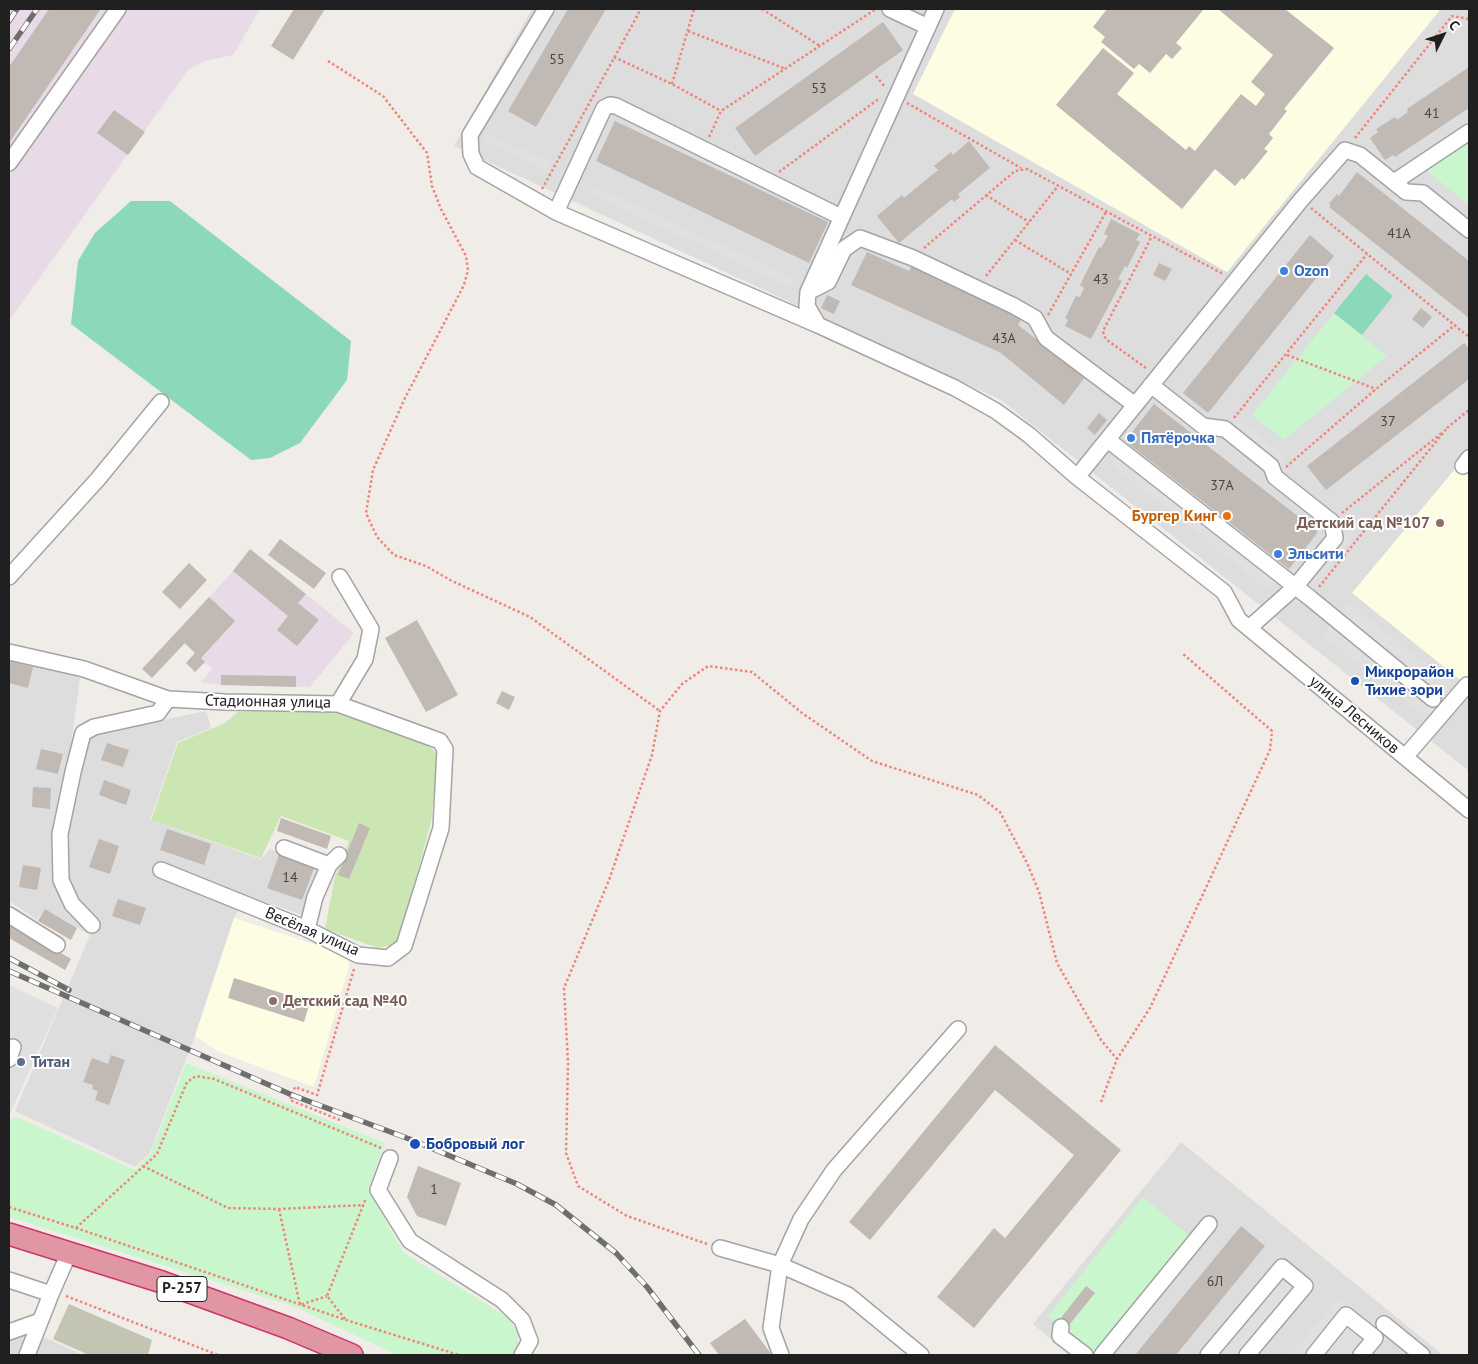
<!DOCTYPE html>
<html>
<head>
<meta charset="utf-8">
<style>
	body { margin:0 }
	#map { position:relative; width:1478px; height:1364px; overflow:hidden; background:#f0ede8; font-family:"PT Sans",sans-serif }
	canvas { display:block }
	.frame { position:absolute; inset:0; border:10px solid #202020; pointer-events:none }
	.north { position:absolute; left:1418px; top:10px; width:50px; height:50px; -webkit-text-stroke:4px #fff; paint-order:stroke; rotate:49deg; font-size:14px; font-weight:700; line-height:20px; text-align:center; color:#202020 }
	.north::after { content:''; display:block; margin:auto; width:18px; height:22px; background:#202020; clip-path:polygon(50% 0,100% 100%,50% 72%,0 100%) }
</style>
</head>
<body>
<div id="map">
<canvas width="1478" height="1364"></canvas>
<div class="frame"></div>
<div class="north">С</div>
</div>
<script>
const g = document.querySelector('canvas').getContext('2d');
g.lineJoin = 'round';
function fillPath(path, color) { g.fillStyle = color; g.fill(path, 'evenodd'); }
const poly = rows => new Path2D(rows.map(r => 'M' + r).join(''));
function trace(path, color, width, dash) { g.strokeStyle = color; g.lineWidth = width; g.lineCap = dash ? 'butt' : 'round'; g.setLineDash(dash || []); g.stroke(path); }
function drawText(font, color, halo, rows, align = 'center') {
  g.font = font + ' "PT Sans",sans-serif'; g.lineWidth = 4; g.setLineDash([]); g.textBaseline = 'middle'; g.strokeStyle = halo; g.fillStyle = color; for (const [text, x, y, turn = 0] of rows) {
    g.save(); g.translate(x, y); g.rotate((+turn || 0) * Math.PI / 180); g.textAlign = isNaN(turn) ? turn : align; if (halo) g.strokeText(text, 0, 0); g.fillText(text, 0, 0); g.restore();
  }
}
fillPath(poly([
	[532,9,1469,9,1469,771,1001,400,454,146],
	[9,660,30,663,80,678,72,739,206,711,211,728,177,742,150,820,261,859,270,849,320,867,303,915,245,895,234,918,195,1036,149,1154,135,1167,15,1111,90,935,45,909,37,920,9,901],
	[1181,1142,1443,1355,1070,1355,1033,1324],
	[9,1321,83,1355,9,1355]
]), '#dedddd');
fillPath(poly([
	[9,9,260,9,233,55,205,61,188,70,11,318,9,317],
	[250,549,354,633,310,687,221,685,201,682,212,669,175,635,233,571]
]), '#e8dae6');
fillPath(poly([
	[955,9,1431,9,1440,10,1227,272,913,94],
	[1469,452,1469,687,1352,593],
	[234,918,347,955,349,966,314,1087,219,1052,195,1036]
]), '#fdfde4');
fillPath(poly([
	[69,1304,152,1340,148,1355,89,1355,53,1339]
]), '#c4c4b3');
fillPath(poly([
	[238,712,339,712,427,745,438,754,431,822,398,944,378,948,325,929,335,876,349,841,281,816,261,858,151,820,178,743,225,723]
]), '#cbe6b2');
fillPath(poly([
	[1469,141,1469,205,1427,171],
	[1334,313,1387,356,1284,440,1252,415],
	[186,1063,385,1143,368,1190,404,1253,507,1317,518,1333,518,1346,511,1355,397,1355,293,1306,9,1217,9,1126,11,1120,17,1117,135,1170,150,1154],
	[1143,1197,1189,1236,1093,1354,1048,1316]
]), '#c9f6cc');
fillPath(poly([
	[131,201,170,201,351,341,347,380,300,443,270,458,251,460,71,324,78,261,95,233],
	[1366,274,1393,296,1362,335,1334,313]
]), '#8cd8bb');
fillPath(poly([
	[487,133,551,163,547,172,483,141],
	[594,186,795,279,791,287,590,194],
	[1240,420,1287,458,1281,465,1234,428],
	[1119,457,1275,582,1268,590,1113,465],
	[1347,533,1352,538,1298,605,1293,601],
	[1349,603,1452,684,1426,718,1323,635],
	[9,985,58,1008,9,1116],
	[1281,1256,1316,1284,1258,1355,1201,1355],
	[1338,1298,1387,1339,1374,1355,1290,1355]
]), '#e0e0e0');
fillPath(poly([
	[49,9,100,10,9,143,9,67],
	[294,9,325,9,293,60,271,46],
	[568,9,606,9,536,127,508,111],
	[1107,9,1204,9,1176,43,1182,48,1172,59,1166,54,1150,73,1139,64,1134,69,1101,42,1105,37,1093,27],
	[1218,9,1285,9,1334,48,1284,109,1287,111,1269,134,1273,138,1264,149,1268,151,1244,180,1242,178,1235,186,1215,169,1182,209,1056,105,1103,48,1134,73,1117,94,1186,150,1189,146,1195,151,1241,94,1256,106,1265,94,1251,82,1273,55],
	[883,22,903,50,755,156,735,128],
	[1469,67,1469,108,1395,157,1393,155,1385,160,1370,138,1378,132,1376,129,1395,117,1397,120,1408,112,1407,109],
	[114,110,145,132,128,155,97,133],
	[615,121,828,222,809,263,596,161],
	[969,141,990,168,958,194,960,197,954,202,952,199,899,243,877,216,902,195,904,198,938,170,934,166,951,152,953,155],
	[1357,172,1469,261,1469,318,1329,207,1331,205,1329,204,1337,194,1339,196],
	[1111,219,1140,234,1136,240,1140,242,1127,268,1125,266,1118,279,1122,281,1091,339,1065,326,1068,320,1065,318,1076,296,1080,297,1084,288,1080,285,1099,247,1101,248,1108,236,1104,234],
	[1310,235,1334,256,1208,413,1183,393],
	[867,252,909,271,914,261,1024,314,1018,325,1085,377,1064,405,1001,353,851,285],
	[1159,263,1172,269,1165,281,1153,275],
	[827,295,840,301,834,314,821,308],
	[1421,308,1432,317,1423,328,1412,319],
	[1464,343,1469,349,1469,379,1326,490,1307,466],
	[1154,404,1318,532,1289,569,1125,441],
	[1099,413,1107,420,1095,435,1087,428],
	[280,539,326,573,314,589,268,555],
	[250,549,306,594,298,603,319,620,297,646,277,630,288,616,233,571],
	[189,563,207,580,180,609,162,592],
	[209,597,235,621,201,658,205,662,195,672,186,663,195,653,185,643,152,678,142,669],
	[417,620,458,695,426,712,385,638],
	[9,661,33,667,28,688,9,683],
	[221,675,296,676,296,687,221,685],
	[502,691,515,697,509,710,496,703],
	[107,743,129,750,123,767,101,760],
	[41,749,63,754,58,774,36,769],
	[104,780,131,790,126,805,99,795],
	[33,787,51,788,50,809,32,807],
	[281,818,331,836,327,849,277,831],
	[359,823,370,828,349,879,338,875],
	[167,829,211,844,204,865,160,850],
	[99,839,119,846,110,874,89,867],
	[279,855,314,868,302,900,267,888],
	[23,865,41,868,37,890,19,887],
	[118,899,146,908,140,925,112,916],
	[45,909,77,928,71,940,38,921],
	[9,922,71,959,65,970,9,938],
	[234,978,310,1002,304,1022,228,998],
	[995,1045,1121,1150,974,1328,937,1297,994,1228,1005,1238,1074,1155,995,1090,870,1240,849,1222],
	[111,1055,125,1060,109,1105,95,1100,98,1091,92,1089,93,1085,83,1082,92,1058,108,1064],
	[418,1166,461,1183,446,1226,417,1216,407,1197],
	[1241,1226,1265,1246,1176,1355,1135,1355],
	[1086,1286,1095,1293,1065,1330,1057,1323],
	[745,1319,772,1355,719,1355,710,1343]
]), '#c0b9b4');
const minor = poly([
	[546,9,470,135,471,154,477,167,556,212,818,325],
	[890,9,928,27],
	[936,9,808,292,807,306,818,325,955,388,996,411,1029,435,1077,477,1301,200,1345,150,1360,155,1406,192,1423,193,1469,230],
	[9,163,118,9],
	[1394,182,1469,132],
	[556,212,604,108,610,105,616,106,841,217],
	[808,292,828,282,844,249,860,238,913,258,1014,306,1035,318,1046,338,1135,405],
	[1151,385,1203,426,1225,429,1271,466,1275,477,1332,522,1335,538,1295,587,1249,628],
	[1108,440,1310,598,1433,699],
	[1463,466,1469,458],
	[1077,477,1224,592,1239,620,1469,810],
	[9,577,98,479,161,402],
	[9,652,84,669,168,699,225,702,338,704,440,741,445,749,441,828,404,946,388,958,358,955,307,929,161,870],
	[338,704,365,659,371,629,340,577],
	[1405,757,1467,685],
	[284,848,329,865],
	[9,915,57,945],
	[92,925,72,904,61,880,60,834,73,772,83,733,94,727,158,713,168,699],
	[307,929,315,897,329,865,339,855],
	[9,1059,13,1047],
	[390,1158,378,1190,410,1241,502,1300,522,1320,530,1341,522,1355],
	[720,1248,780,1265,848,1295,921,1355],
	[9,1280,51,1294,69,1253],
	[1384,1324,1422,1355],
	[1061,1327,1060,1336,1085,1355],
	[9,1332,40,1321],
	[27,1355,51,1294],
	[781,1355,771,1328,780,1265,801,1219,834,1170,958,1029],
	[1102,1355,1209,1224],
	[1208,1355,1282,1267,1305,1286,1247,1355],
	[1314,1355,1346,1315,1375,1338,1361,1355]
]);
const highway = poly([
	[9,1234,162,1282,288,1328,352,1355]
]);
trace(minor, '#a4a4a4', 18);
trace(highway, '#ce3569', 24);
trace(poly([
	[762,9,820,46],
	[688,31,786,69],
	[614,57,672,84,721,111],
	[328,61,383,96,427,153,432,186,441,209,466,256,468,270,464,285,404,400,373,470,366,513,377,537,394,555,426,566,452,581,530,617,660,711],
	[876,76,885,87],
	[672,84,694,9],
	[907,103,1021,168],
	[709,137,721,111,876,9],
	[1355,138,1452,16,1469,19],
	[779,172,880,98],
	[542,189,641,9],
	[986,195,1029,222],
	[1311,208,1469,337],
	[1015,240,1071,274],
	[924,248,1015,171,1027,169,1223,274],
	[986,276,1058,186],
	[1048,315,1106,212],
	[1287,355,1376,389],
	[1146,368,1107,340,1104,336,1103,331,1152,236],
	[1234,418,1367,254],
	[1447,428,1469,410],
	[1286,467,1376,389,1455,325],
	[1342,513,1443,432],
	[1319,587,1447,428],
	[1101,1102,1117,1059,1150,1008,1270,750,1272,731,1182,653],
	[340,1120,290,1100,295,1087,317,1095,354,969],
	[143,1166,228,1208,279,1209,364,1205],
	[9,1207,76,1228,346,1320,459,1355],
	[279,1209,300,1305,327,1296],
	[76,1228,157,1154,187,1082,196,1076,214,1079,381,1148],
	[707,1244,627,1216,578,1186,566,1153,568,1063,564,988,609,880,652,755,660,711,682,684,708,666,752,672,802,713,872,761,978,795,1000,812,1027,863,1039,892,1057,963,1101,1040,1117,1059],
	[66,1296,218,1355],
	[345,1319,327,1296,366,1198]
]), '#ef8579', 2.5, [2.5, 2.5]);
trace(minor, '#fff', 15);
trace(highway, '#e196a4', 21);
const rail = poly([
	[9,21,17,9],
	[9,49,37,9],
	[9,958,69,990],
	[9,971,292,1095,412,1140,517,1184,556,1205,616,1253,647,1287,699,1355]
]);
trace(rail, '#6e6e6e', 5.5);
trace(rail, '#fff', 4, [11]);
for (const [x, y, r, color] of [
	[1284,271,5,"#3f7fe0"],
	[1131,438,5,"#3f7fe0"],
	[1227,516,5,"#e8710a"],
	[1440,523,5,"#8d6e63"],
	[1278,554,5,"#3f7fe0"],
	[1355,681,5,"#1a4fb4"],
	[273,1001,5,"#8d6e63"],
	[21,1062,5,"#5c6f8a"],
	[415,1144,6,"#1a4fb4"]
]) { const dot = new Path2D(); dot.arc(x, y, r, 0, 2 * Math.PI); g.fillStyle = color; g.fill(dot); trace(dot, '#fff', 2); }
drawText('14px', '#484645', null, [
	["55",557,60],
	["53",819,89],
	["41",1432,114],
	["41А",1399,234],
	["43",1101,280],
	["43А",1004,339],
	["37",1388,422],
	["37А",1222,486],
	["14",290,878],
	["1",434,1190],
	["6Л",1215,1282]
]);
for (const [x, y, w] of [
	[182,1289,50]
]) { const box = new Path2D(); box.roundRect(x - w / 2, y - 12.5, w, 25, 4); g.fillStyle = '#fff'; g.fill(box); trace(box, '#202020', 1); }
drawText('bold 15px', '#202020', null, [
	["Р-257",182,1289]
]);
drawText('bold 16px', '#366cbe', '#fff', [
	["Ozon",1294,271],
	["Пятёрочка",1141,438],
	["Эльсити",1288,554]
], 'left');
drawText('bold 16px', '#c56008', '#fff', [
	["Бургер Кинг",1217,516]
], 'right');
drawText('bold 16px', '#785e54', '#fff', [
	["Детский сад №107",1430,523],
	["Детский сад №40",283,1001,"left"]
], 'right');
drawText('bold 16px', '#164399', '#fff', [
	["Микрорайон",1365,672],
	["Тихие зори",1365,690],
	["Бобровый лог",426,1144]
], 'left');
drawText('16px', '#202020', '#fff', [
	["Стадионная улица",268,702,1],
	["улица Лесников",1354,715,40],
	["Весёлая улица",312,932,23]
]);
drawText('bold 16px', '#4e5e75', '#fff', [
	["Титан",31,1062]
], 'left');
</script>
</body>
</html>
